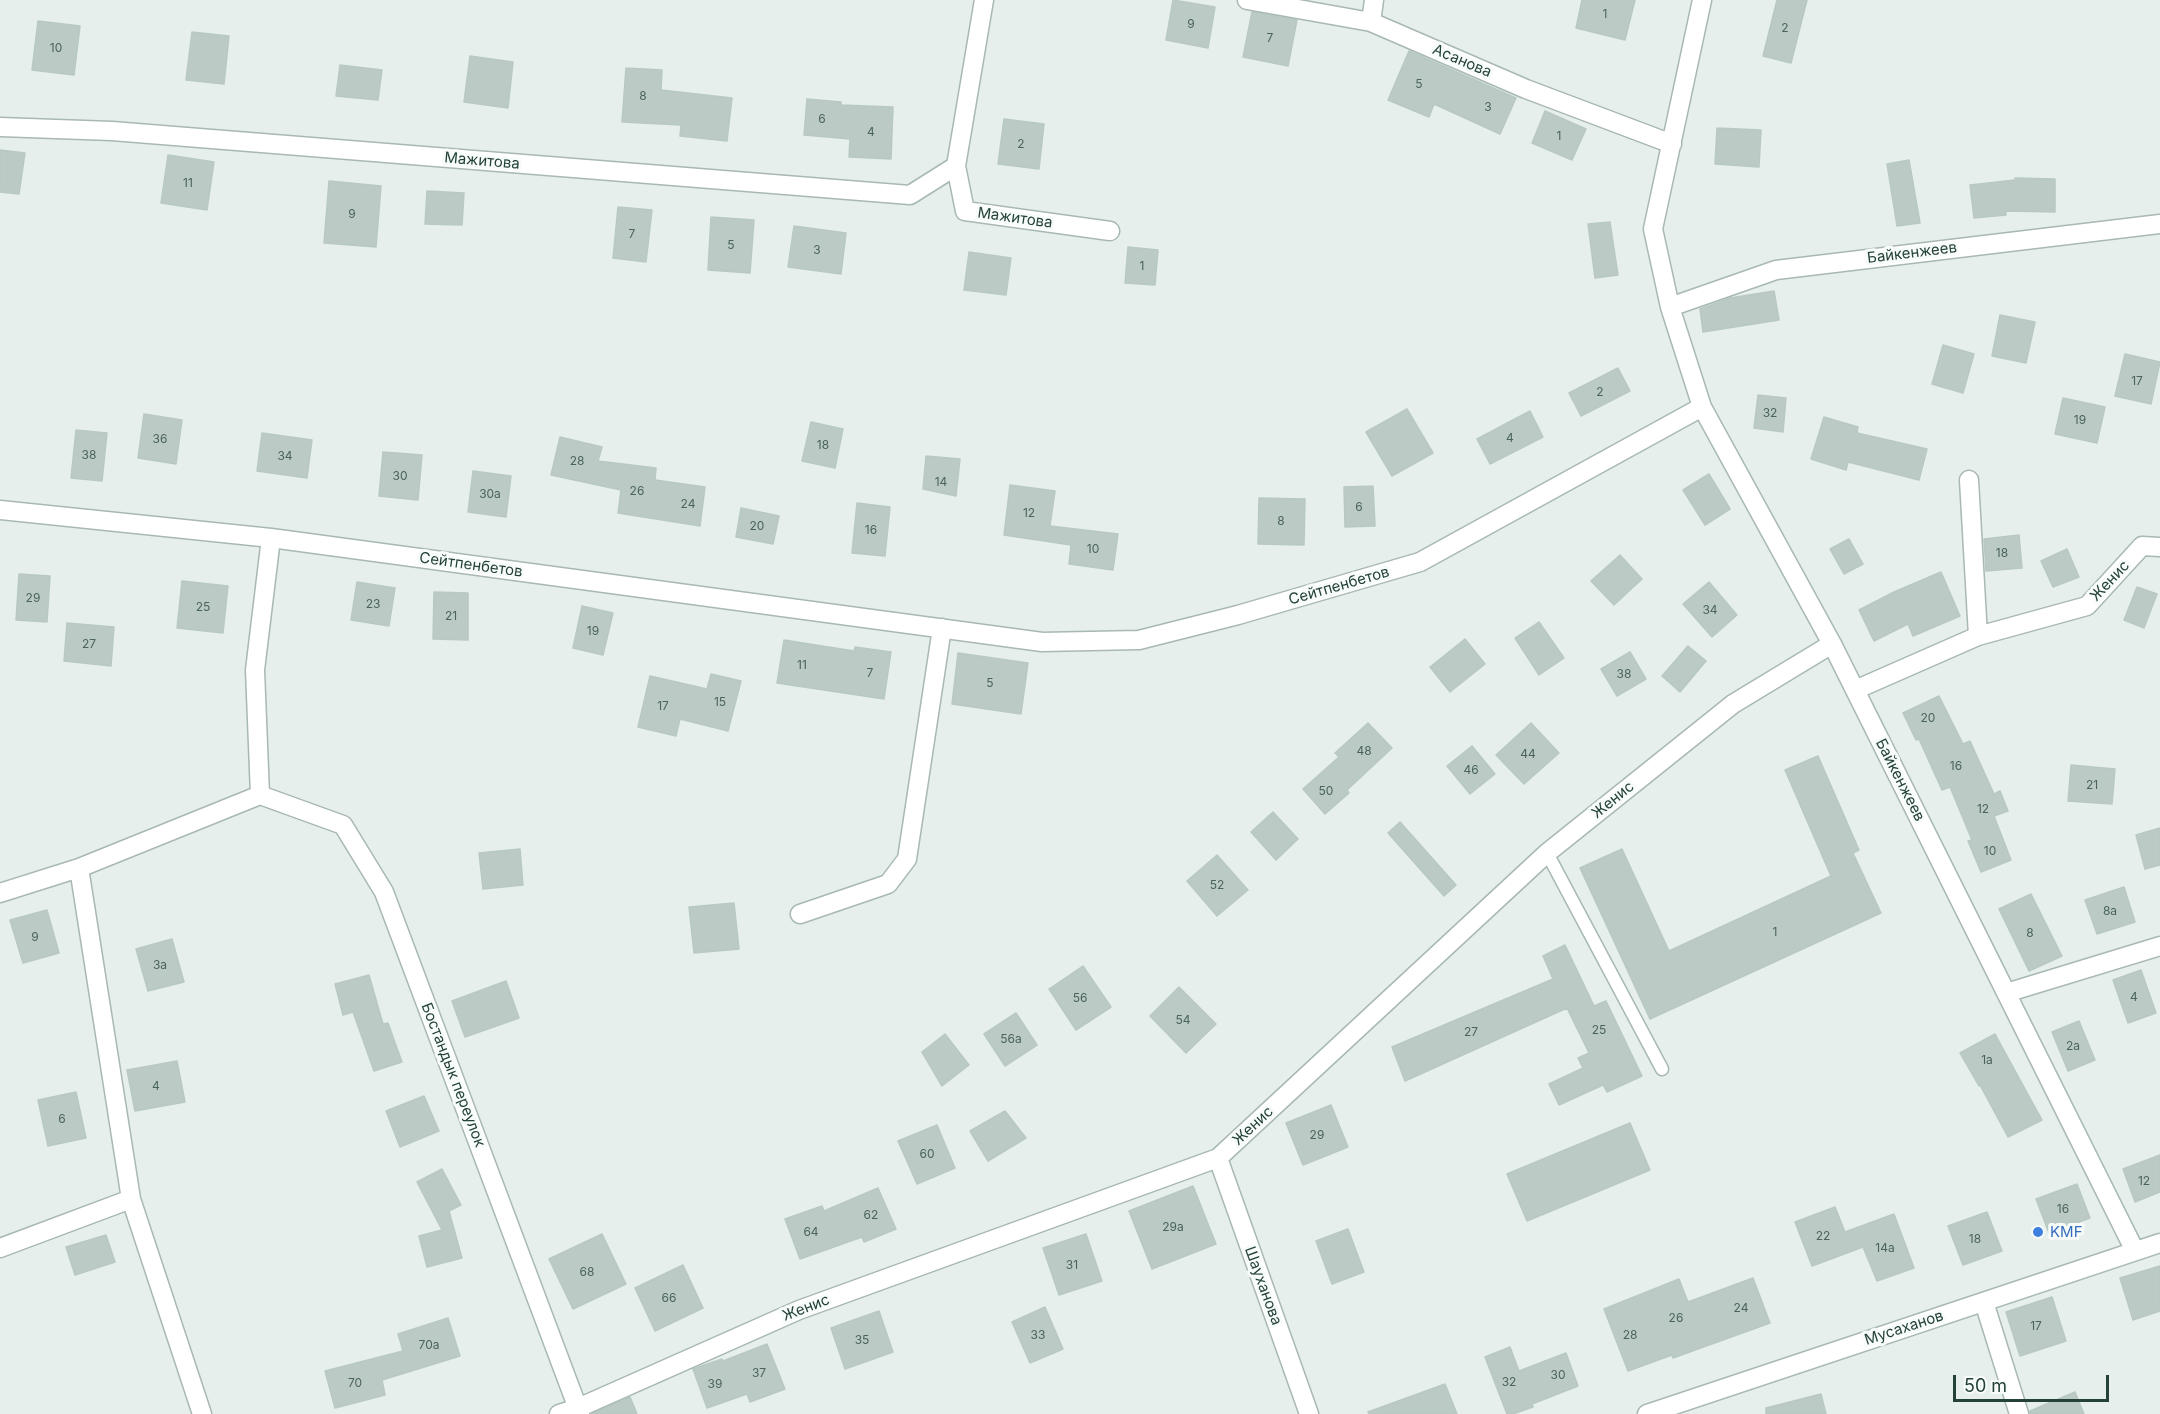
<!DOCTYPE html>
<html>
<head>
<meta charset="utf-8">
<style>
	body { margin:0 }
	#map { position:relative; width:2160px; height:1414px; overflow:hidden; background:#e6efeb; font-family:Inter,sans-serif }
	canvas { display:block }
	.scale { position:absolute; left:1953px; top:1375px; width:156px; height:27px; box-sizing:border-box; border:3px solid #24423a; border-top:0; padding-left:8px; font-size:18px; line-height:21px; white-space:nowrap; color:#24423a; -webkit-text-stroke:4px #f7fbf9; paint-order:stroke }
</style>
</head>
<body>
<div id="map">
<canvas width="2160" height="1414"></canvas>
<div class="scale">50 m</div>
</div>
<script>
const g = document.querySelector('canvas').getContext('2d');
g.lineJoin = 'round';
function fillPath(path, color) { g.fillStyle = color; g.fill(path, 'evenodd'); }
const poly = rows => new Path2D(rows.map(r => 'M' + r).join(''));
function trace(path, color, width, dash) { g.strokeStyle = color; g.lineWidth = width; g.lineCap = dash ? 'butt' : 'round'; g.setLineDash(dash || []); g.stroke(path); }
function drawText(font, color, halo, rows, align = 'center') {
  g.font = font + ' Inter,sans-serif'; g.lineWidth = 6; g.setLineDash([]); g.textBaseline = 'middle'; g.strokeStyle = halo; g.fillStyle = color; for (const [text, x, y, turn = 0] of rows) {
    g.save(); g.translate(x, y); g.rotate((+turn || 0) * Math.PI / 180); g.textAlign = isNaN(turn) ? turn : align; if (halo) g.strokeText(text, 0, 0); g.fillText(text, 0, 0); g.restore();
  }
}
const building = poly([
	[1173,0,1215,7,1208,48,1166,40,1173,0],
	[1582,0,1635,0,1625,40,1576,28,1582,0],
	[1777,0,1807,0,1791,63,1763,56,1777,0],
	[1252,12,1297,20,1288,66,1243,57,1252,12],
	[38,21,80,26,74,75,32,70,38,21],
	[192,32,229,36,224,84,186,80,192,32],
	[1409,51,1516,98,1500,134,1434,104,1429,117,1388,100,1409,51],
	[470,56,513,62,508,108,464,102,470,56],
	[340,65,382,70,378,100,336,96,340,65],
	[626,68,662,70,661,90,732,98,727,141,680,136,681,125,622,122,626,68],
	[807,99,841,102,841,105,893,107,891,159,849,157,850,139,804,135,807,99],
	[1545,111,1586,129,1572,160,1532,143,1545,111],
	[1004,119,1044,124,1039,169,998,164,1004,119],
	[1717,128,1761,130,1759,167,1715,164,1717,128],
	[0,150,25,153,19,194,0,192,0,150],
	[168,155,214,162,207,210,161,203,168,155],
	[1909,160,1920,223,1897,226,1887,164,1909,160],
	[2015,178,2055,179,2055,212,2006,211,2006,215,1974,218,1970,185,2015,180,2015,178],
	[329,181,381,186,376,247,324,243,329,181],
	[427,191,464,193,462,225,425,224,427,191],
	[618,207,652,210,646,262,613,258,618,207],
	[711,217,754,220,750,273,708,270,711,217],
	[1610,222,1618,275,1595,278,1588,224,1610,222],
	[794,226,846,233,841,274,788,267,794,226],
	[1128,247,1158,250,1155,285,1125,283,1128,247],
	[969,252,1011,258,1006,295,964,290,969,252],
	[1774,291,1779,320,1703,332,1700,309,1730,298,1774,291],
	[2000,315,2035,322,2026,363,1992,356,2000,315],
	[1943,345,1974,354,1963,393,1932,384,1943,345],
	[2125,354,2160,362,2151,404,2115,396,2125,354],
	[1618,368,1630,391,1581,416,1569,393,1618,368],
	[1758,395,1786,398,1783,432,1754,428,1758,395],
	[2063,398,2105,407,2097,443,2055,434,2063,398],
	[1407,409,1433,453,1392,476,1366,432,1407,409],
	[1530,411,1543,437,1490,464,1477,439,1530,411],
	[144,414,182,420,176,464,138,458,144,414],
	[1824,417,1858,427,1857,433,1927,449,1919,480,1848,462,1846,470,1811,459,1824,417],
	[811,422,843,429,835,468,802,461,811,422],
	[76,430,107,433,102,481,71,478,76,430],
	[262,433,312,440,307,478,257,471,262,433],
	[560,437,602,447,598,461,656,468,655,480,705,487,700,526,618,513,621,490,551,475,560,437],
	[383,452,422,455,418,500,379,496,383,452],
	[926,456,960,459,956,496,923,489,926,456],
	[473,471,511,476,506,517,468,512,473,471],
	[1709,474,1730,509,1705,525,1683,490,1709,474],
	[1010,485,1055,491,1050,526,1118,534,1113,570,1069,564,1071,545,1004,535,1010,485],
	[1373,486,1375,526,1345,527,1344,487,1373,486],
	[1259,498,1305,499,1304,545,1258,544,1259,498],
	[857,503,890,507,885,556,852,553,857,503],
	[741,508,779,516,773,544,736,537,741,508],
	[2019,535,2022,568,1986,571,1984,539,2019,535],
	[1849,539,1863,564,1844,574,1830,549,1849,539],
	[2067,549,2079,577,2053,587,2041,561,2067,549],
	[1620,555,1642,579,1614,605,1591,581,1620,555],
	[1941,572,1960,616,1913,636,1908,624,1874,641,1859,610,1894,592,1941,572],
	[19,574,50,576,47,622,16,620,19,574],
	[182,581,228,586,223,633,177,628,182,581],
	[357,582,395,588,389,626,351,620,357,582],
	[1709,582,1737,615,1712,637,1683,604,1709,582],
	[2137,587,2157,594,2144,628,2124,620,2137,587],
	[434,592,468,593,468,640,433,639,434,592],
	[582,606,613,613,603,655,573,648,582,606],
	[1539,622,1564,658,1539,675,1515,638,1539,622],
	[67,623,114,627,111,666,64,661,67,623],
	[1465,639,1485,664,1450,692,1430,667,1465,639],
	[784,640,854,651,855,647,891,652,884,699,777,683,784,640],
	[1688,646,1706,661,1680,692,1662,676,1688,646],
	[1630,652,1646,679,1617,696,1601,669,1630,652],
	[958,653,1028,663,1021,714,952,704,958,653],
	[711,674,741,681,728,731,680,719,676,736,638,727,650,676,707,689,711,674],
	[1939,696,1963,744,1970,741,1994,794,2000,791,2008,811,1994,816,2011,860,1981,872,1968,841,1972,840,1950,787,1942,790,1919,739,1916,740,1903,713,1939,696],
	[1368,723,1392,748,1347,790,1349,793,1325,814,1303,789,1339,757,1335,753,1368,723],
	[1531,723,1559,753,1524,784,1496,755,1531,723],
	[1472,746,1495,774,1470,794,1447,766,1472,746],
	[1818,756,1859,850,1853,853,1881,913,1650,1019,1580,868,1622,849,1669,951,1831,876,1785,770,1818,756],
	[2071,765,2115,769,2112,804,2068,801,2071,765],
	[1273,812,1298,839,1276,860,1251,832,1273,812],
	[1400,822,1456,885,1444,896,1388,833,1400,822],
	[2160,828,2160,865,2145,869,2136,835,2160,828],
	[520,849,523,885,483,889,479,853,520,849],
	[1217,855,1248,890,1217,916,1187,881,1217,855],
	[2124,887,2135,922,2097,934,2085,900,2124,887],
	[2031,894,2062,956,2029,971,1999,909,2031,894],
	[734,903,739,949,694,953,689,907,734,903],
	[47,910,59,953,23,963,10,920,47,910],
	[172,939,184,982,148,991,136,949,172,939],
	[1565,945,1594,1006,1606,1001,1642,1076,1607,1092,1603,1085,1559,1105,1549,1084,1583,1068,1578,1058,1589,1053,1567,1008,1405,1081,1392,1047,1553,979,1543,956,1565,945],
	[1083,966,1111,1007,1076,1030,1049,989,1083,966],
	[2141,970,2156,1013,2128,1023,2113,980,2141,970],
	[369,975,383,1024,388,1023,402,1062,374,1071,353,1012,343,1015,335,984,369,975],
	[506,981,519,1018,465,1037,452,1001,506,981],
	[1179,987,1216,1024,1186,1053,1150,1016,1179,987],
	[1016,1013,1037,1045,1005,1066,984,1034,1016,1013],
	[2079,1021,2095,1060,2068,1071,2052,1032,2079,1021],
	[945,1034,969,1065,942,1086,922,1052,945,1034],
	[1995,1034,2042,1120,2008,1137,1980,1085,1979,1086,1960,1053,1995,1034],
	[177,1061,185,1102,135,1111,127,1070,177,1061],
	[76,1092,86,1138,48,1146,38,1100,76,1092],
	[424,1096,439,1131,400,1147,386,1111,424,1096],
	[1331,1105,1348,1147,1303,1165,1286,1123,1331,1105],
	[1005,1111,1026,1138,988,1161,970,1131,1005,1111],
	[1630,1123,1650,1170,1527,1221,1507,1174,1630,1123],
	[937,1125,955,1168,917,1184,898,1141,937,1125],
	[2160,1155,2160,1192,2135,1202,2123,1169,2160,1155],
	[442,1169,461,1205,449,1211,462,1258,427,1267,419,1236,442,1230,417,1182,442,1169],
	[2077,1184,2090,1218,2049,1233,2036,1199,2077,1184],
	[1193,1186,1216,1244,1152,1269,1129,1211,1193,1186],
	[878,1188,896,1229,864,1242,862,1237,800,1259,785,1219,822,1206,824,1211,878,1188],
	[1835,1207,1845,1232,1894,1214,1914,1268,1877,1281,1863,1247,1812,1266,1795,1222,1835,1207],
	[1987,1212,2002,1251,1963,1265,1948,1226,1987,1212],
	[1348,1229,1364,1272,1332,1284,1316,1241,1348,1229],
	[602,1234,626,1284,573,1309,549,1259,602,1234],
	[1086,1234,1102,1281,1059,1295,1043,1248,1086,1234],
	[106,1235,115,1262,75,1275,66,1247,106,1235],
	[683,1265,703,1308,655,1331,635,1288,683,1265],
	[2160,1266,2160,1311,2133,1320,2120,1278,2160,1266],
	[1753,1278,1770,1323,1673,1358,1672,1355,1628,1371,1604,1309,1679,1279,1688,1302,1753,1278],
	[2052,1297,2066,1341,2020,1356,2006,1312,2052,1297],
	[1045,1307,1063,1349,1030,1363,1012,1322,1045,1307],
	[879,1311,893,1352,845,1369,831,1328,879,1311],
	[448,1318,460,1356,382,1380,385,1395,335,1408,325,1371,403,1351,398,1334,448,1318],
	[767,1344,785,1389,750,1402,747,1394,707,1408,693,1369,722,1359,723,1361,767,1344],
	[1510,1347,1519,1371,1566,1353,1578,1386,1532,1404,1533,1407,1513,1414,1507,1414,1485,1357,1510,1347],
	[1445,1384,1457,1414,1369,1414,1368,1412,1445,1384],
	[2075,1392,2084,1414,2030,1414,2030,1411,2075,1392],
	[1821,1394,1826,1414,1766,1414,1766,1408,1821,1394],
	[630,1397,637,1414,592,1414,630,1397]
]);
fillPath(building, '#bbcac4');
trace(building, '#b8c9c2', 1.5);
const service = poly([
	[1547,853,1662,1069]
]);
const minor = poly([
	[1247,0,1371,22,1526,89,1672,144],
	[1702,0,1653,229,1670,307,1702,407,1832,644,2135,1251],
	[1371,22,1374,0],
	[0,127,112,131,910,195,956,166,984,0],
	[956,166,965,211,1110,231],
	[1670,307,1776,270,2160,224],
	[1969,480,1978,636],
	[0,510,271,538,1042,642,1139,640,1238,615,1420,562,1702,407],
	[271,538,255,670,260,795,343,825,384,892,580,1414],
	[1855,690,1978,636,2087,606,2142,546,2160,547],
	[79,868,131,1199,202,1414],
	[0,893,79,868,260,795],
	[800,914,888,884,907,859,942,628],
	[2006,993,2160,946],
	[1218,1158,1309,1414],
	[0,1248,131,1199],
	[1984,1302,2019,1414],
	[559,1414,578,1408,799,1310,1218,1158,1547,853,1733,704,1832,644],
	[1647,1414,2160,1243]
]);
trace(service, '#a8b8b2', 15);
trace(minor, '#a8b8b2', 21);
trace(service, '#fff', 12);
trace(minor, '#fff', 18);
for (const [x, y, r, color] of [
	[2038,1232,6,"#3f7fe0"]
]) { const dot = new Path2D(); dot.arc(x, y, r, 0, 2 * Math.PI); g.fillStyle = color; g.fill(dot); trace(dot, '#f7fbf9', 2); }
drawText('12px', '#4a645c', null, [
	["1",1605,14],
	["9",1191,24],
	["2",1785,28],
	["7",1270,38],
	["10",56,48],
	["5",1419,84],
	["8",643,96],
	["3",1488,107],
	["6",822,119],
	["4",871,132],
	["1",1559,136],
	["2",1021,144],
	["11",188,183],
	["9",352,214],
	["7",632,234],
	["5",731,245],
	["3",817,250],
	["1",1142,266],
	["17",2137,381],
	["2",1600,392],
	["32",1770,413],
	["19",2080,420],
	["4",1510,438],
	["36",160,439],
	["18",823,445],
	["38",89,455],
	["34",285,456],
	["28",577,461],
	["30",400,476],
	["14",941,482],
	["26",637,491],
	["30а",490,494],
	["24",688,504],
	["6",1359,507],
	["12",1029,513],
	["8",1281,521],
	["20",757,526],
	["16",871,530],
	["10",1093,549],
	["18",2002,553],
	["29",33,598],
	["23",373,604],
	["25",203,607],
	["34",1710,610],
	["21",451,616],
	["19",593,631],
	["27",89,644],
	["11",802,665],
	["7",870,673],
	["38",1624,674],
	["5",990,683],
	["15",720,702],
	["17",663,706],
	["20",1928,718],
	["48",1364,751],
	["44",1528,754],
	["16",1956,766],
	["46",1471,770],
	["21",2092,785],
	["50",1326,791],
	["12",1983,809],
	["10",1990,851],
	["52",1217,885],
	["8а",2110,911],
	["1",1775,932],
	["8",2030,933],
	["9",35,937],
	["3а",160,965],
	["4",2134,997],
	["56",1080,998],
	["54",1183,1020],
	["25",1599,1030],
	["27",1471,1032],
	["56а",1011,1039],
	["2а",2073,1046],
	["1а",1987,1060],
	["4",156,1086],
	["6",62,1119],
	["29",1317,1135],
	["60",927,1154],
	["12",2144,1181],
	["16",2063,1209],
	["62",871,1215],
	["29а",1173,1227],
	["64",811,1232],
	["22",1823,1236],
	["18",1975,1239],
	["14а",1885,1248],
	["31",1072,1265],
	["68",587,1272],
	["66",669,1298],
	["24",1741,1308],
	["26",1676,1318],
	["17",2036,1326],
	["33",1038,1335],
	["28",1630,1335],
	["35",862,1340],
	["70а",429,1345],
	["37",759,1373],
	["30",1558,1375],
	["32",1509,1382],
	["70",355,1383],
	["39",715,1384]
]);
drawText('15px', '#24423a', '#f7fbf9', [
	["Асанова",1462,61,23],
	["Мажитова",482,161,5],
	["Мажитова",1015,218,8],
	["Байкенжеев",1912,253,-7],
	["Сейтпенбетов",471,565,8],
	["Женис",2110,581,-47],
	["Сейтпенбетов",1339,586,-16],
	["Байкенжеев",1900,780,63],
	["Женис",1613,800,-39],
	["Бостандык переулок",453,1075,69],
	["Женис",1253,1126,-43],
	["Шауханова",1263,1286,70],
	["Женис",806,1308,-21],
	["Мусаханов",1904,1328,-18]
]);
drawText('15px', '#366cbe', '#f7fbf9', [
	["KMF",2050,1232]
], 'left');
</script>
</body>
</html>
